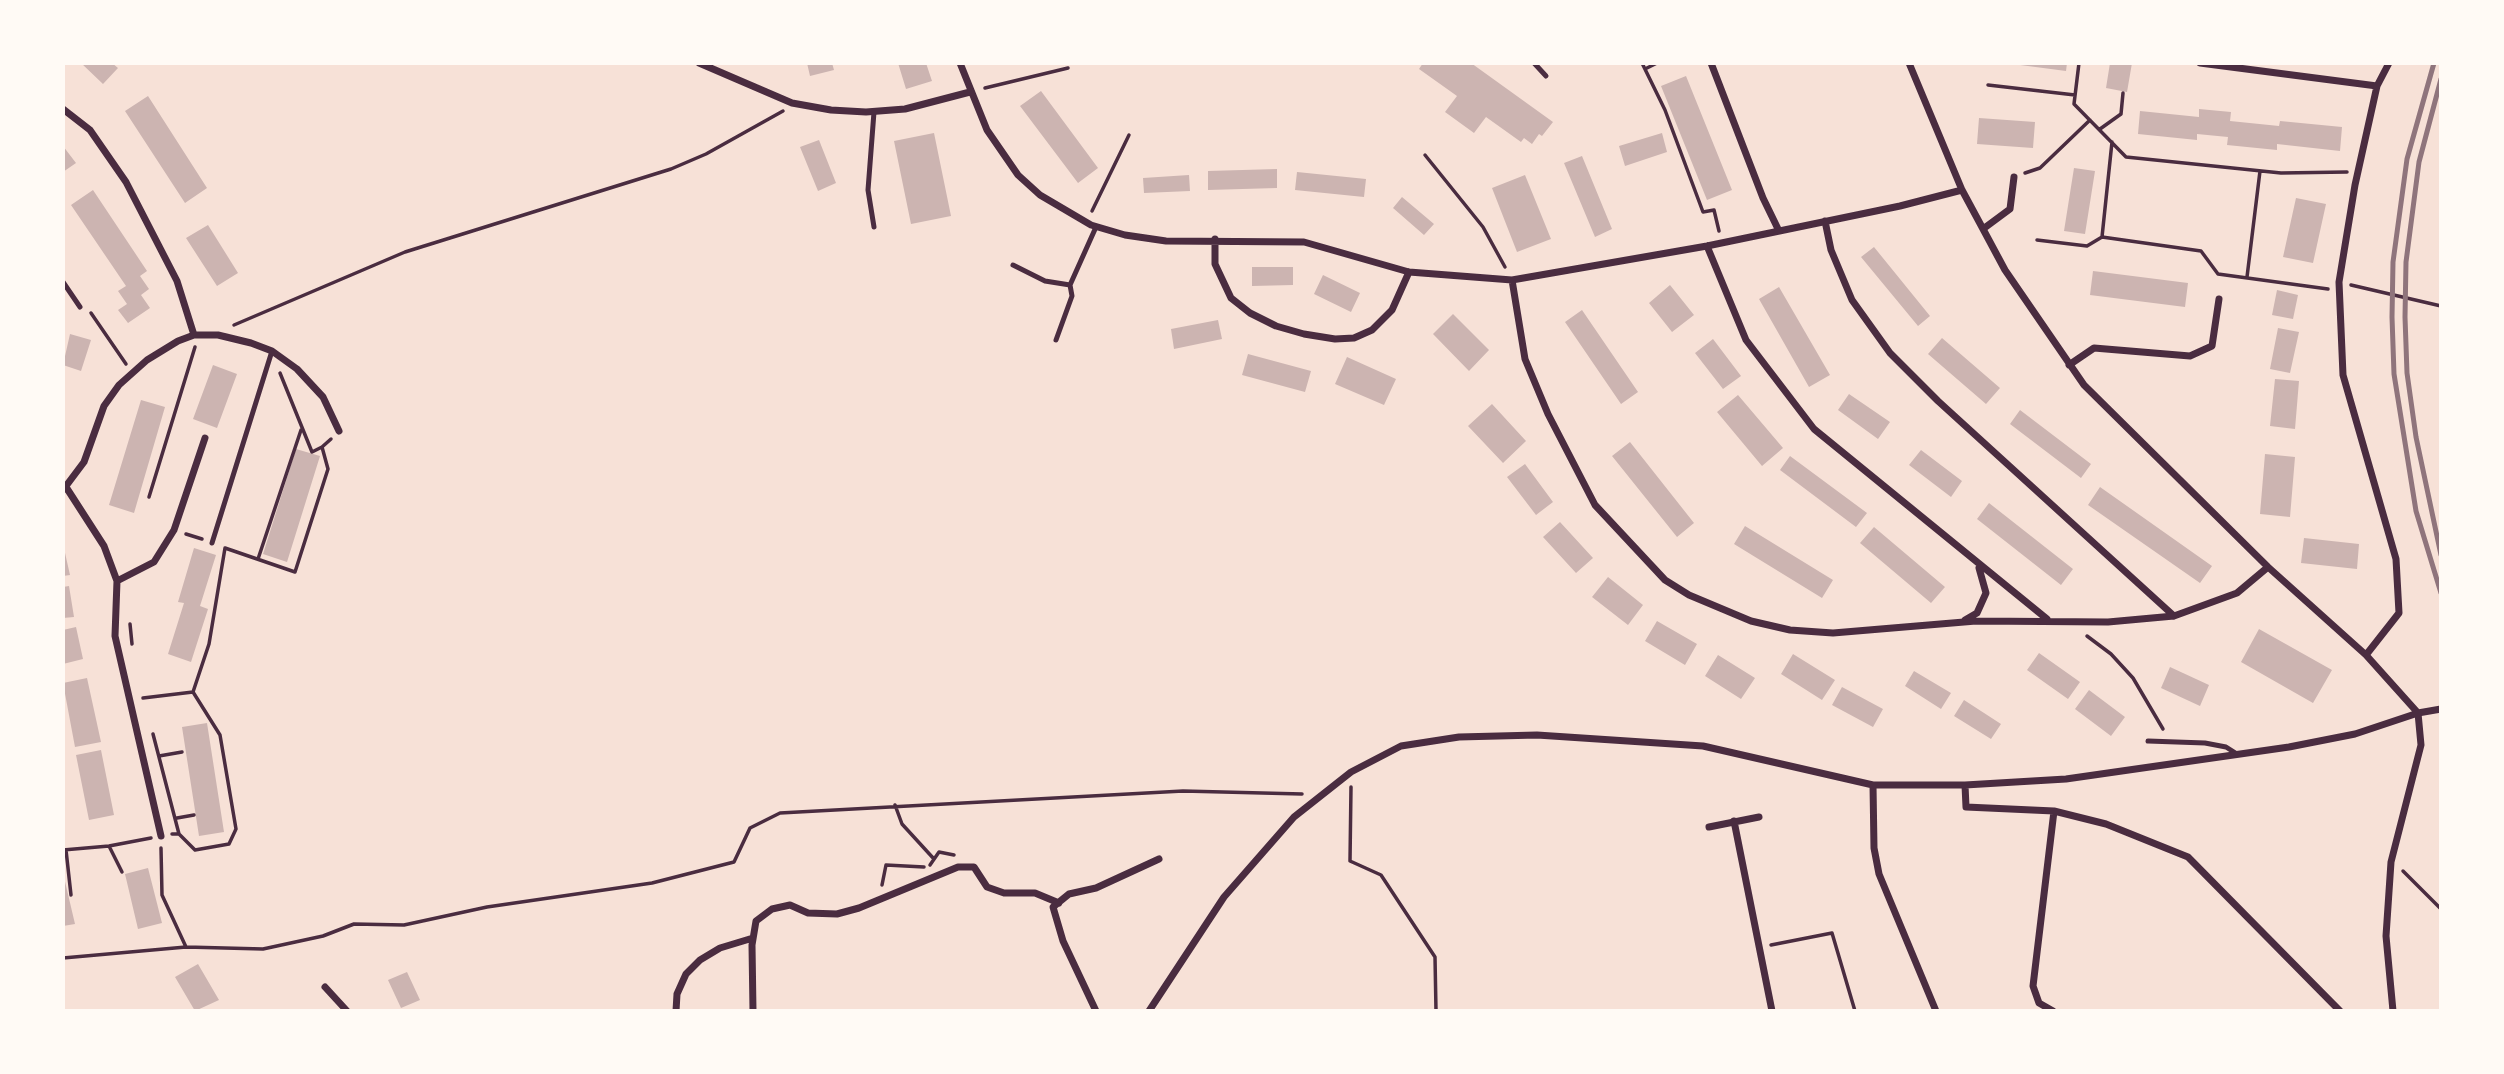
<!DOCTYPE html>
<html>
<head>
<meta charset="utf-8">
<style>
	body { margin:0 }
	#map { position:relative; width:2504px; height:1074px; overflow:hidden; background:#f7e1d7; font-family:"Alegreya Sans",sans-serif }
	canvas { display:block }
	.frame { position:absolute; inset:0; border:65px solid #fffaf5; pointer-events:none }
</style>
</head>
<body>
<div id="map">
<canvas width="2504" height="1074"></canvas>
<div class="frame"></div>
</div>
<script>
const g = document.querySelector('canvas').getContext('2d');
g.lineJoin = 'round';
function fillPath(path, color) { g.fillStyle = color; g.fill(path, 'evenodd'); }
const poly = rows => new Path2D(rows.map(r => 'M' + r).join(''));
function trace(path, color, width, dash) { g.strokeStyle = color; g.lineWidth = width; g.lineCap = dash ? 'butt' : 'round'; g.setLineDash(dash || []); g.stroke(path); }
fillPath(poly([
	[81,63,112,63,118,68,103,84],
	[807,63,832,63,834,70,810,76],
	[898,63,926,63,932,81,906,89],
	[1423,63,1471,63,1553,122,1542,136,1539,134,1532,144,1524,138,1521,142,1486,117,1474,133,1445,112,1457,96,1419,69],
	[2005,63,2067,63,2066,71],
	[2110,63,2132,63,2127,92,2106,88],
	[1686,76,1732,190,1707,200,1661,86],
	[1041,91,1098,168,1078,183,1020,106],
	[148,96,207,188,185,203,125,111],
	[2199,109,2231,112,2230,121,2279,126,2280,121,2342,127,2340,151,2277,144,2277,150,2227,145,2228,137,2197,134,2197,140,2138,134,2140,111,2199,117],
	[1979,118,2035,122,2033,148,1977,144],
	[934,133,951,216,911,224,894,141],
	[1662,133,1667,152,1625,166,1619,146],
	[819,140,836,183,818,191,800,147],
	[63,146,76,163,63,172],
	[1582,156,1612,229,1595,237,1564,163],
	[2074,168,2095,171,2085,234,2064,231],
	[1277,169,1277,188,1208,190,1208,171],
	[1297,172,1366,179,1364,197,1295,190],
	[1189,175,1190,191,1144,193,1143,178],
	[1525,175,1551,239,1517,252,1492,188],
	[93,190,147,271,140,276,149,289,141,295,150,308,128,323,118,310,127,304,118,291,126,286,71,205],
	[1402,197,1434,224,1424,235,1393,208],
	[2296,198,2326,204,2313,263,2283,257],
	[208,225,238,273,217,286,186,238],
	[1874,247,1930,316,1918,326,1861,257],
	[1252,267,1293,267,1293,285,1252,286],
	[2093,271,2188,283,2185,307,2090,295],
	[1323,275,1360,293,1351,312,1314,294],
	[1670,285,1694,315,1672,332,1649,303],
	[1779,287,1830,375,1809,387,1759,299],
	[2277,290,2298,295,2293,319,2272,315],
	[1582,310,1638,392,1621,404,1565,322],
	[1453,314,1489,350,1469,371,1433,334],
	[1218,320,1222,339,1174,349,1171,329],
	[2278,328,2299,332,2290,373,2270,369],
	[70,334,91,340,81,371,63,365],
	[1942,338,2000,388,1986,404,1928,354],
	[1713,339,1741,376,1723,389,1695,353],
	[1248,354,1311,371,1305,392,1242,375],
	[1347,357,1396,379,1384,405,1335,384],
	[213,365,237,374,217,428,193,419],
	[2275,379,2299,381,2295,429,2270,426],
	[1849,394,1890,422,1878,439,1838,410],
	[1738,395,1783,448,1762,466,1717,412],
	[141,400,165,407,134,513,109,505],
	[1492,404,1526,441,1503,463,1468,426],
	[2020,410,2091,464,2081,478,2010,424],
	[1630,442,1694,523,1677,537,1612,456],
	[296,449,320,456,287,562,263,554],
	[1921,450,1962,481,1951,497,1909,465],
	[2265,454,2295,457,2290,517,2260,514],
	[1790,456,1867,513,1856,527,1780,470],
	[1525,464,1553,502,1536,515,1507,477],
	[2100,487,2212,566,2200,583,2088,505],
	[1989,503,2073,569,2061,585,1977,519],
	[1560,522,1593,558,1576,573,1543,537],
	[1745,526,1833,580,1822,598,1734,544],
	[1874,527,1945,587,1931,603,1860,543],
	[2304,538,2359,544,2357,569,2301,563],
	[63,544,70,575,63,576],
	[194,548,216,555,200,606,208,609,191,662,168,654,184,603,178,602],
	[1608,577,1643,605,1628,625,1592,597],
	[69,586,74,617,63,618,63,587],
	[1657,621,1697,644,1685,665,1645,641],
	[76,627,83,659,63,664,63,630],
	[2259,629,2332,670,2313,703,2241,662],
	[2039,653,2080,682,2068,699,2027,670],
	[1793,654,1835,680,1822,700,1781,674],
	[1718,655,1755,678,1741,699,1705,676],
	[2170,667,2209,685,2200,706,2161,688],
	[1914,671,1951,693,1941,709,1905,686],
	[87,678,101,742,75,747,63,683],
	[1842,687,1883,709,1873,727,1832,705],
	[2089,690,2125,717,2111,736,2075,709],
	[1964,700,2001,724,1991,739,1954,716],
	[207,723,224,832,199,836,182,727],
	[101,750,114,815,89,820,76,755],
	[148,868,162,923,138,929,125,874],
	[63,873,75,924,63,926],
	[198,964,219,1000,195,1011,175,977],
	[407,972,420,1000,401,1008,388,980]
]), '#ccb4b1');
trace(poly([
	[1642,63,1665,110,1703,212,1714,210,1719,231],
	[2079,63,2074,104,2126,157,2281,173,2347,172],
	[1645,69,1657,63],
	[1988,85,2075,95],
	[985,88,1068,68],
	[2100,129,2121,114,2123,93],
	[1425,155,1483,227,1505,267],
	[2025,173,2040,168,2090,120],
	[1092,211,1129,135],
	[2102,237,2201,251,2218,274,2328,289],
	[2037,240,2087,246,2102,237,2112,142],
	[2247,277,2260,171],
	[2351,285,2441,306],
	[91,313,126,364],
	[234,325,405,252,671,169,706,154,783,111],
	[280,373,312,452,322,447],
	[149,497,195,347],
	[186,534,202,539],
	[225,548,295,572,328,469,322,447,331,439],
	[258,559,301,430],
	[130,624,132,644],
	[2087,636,2111,654,2133,678,2163,729],
	[143,698,193,692],
	[153,734,179,834],
	[159,756,182,752],
	[1351,787,1350,861,1381,875,1435,957,1436,1011],
	[895,805,902,824,934,859],
	[177,818,194,815],
	[172,834,179,834,195,850,229,844,236,829,220,735,193,692,209,644,225,548],
	[109,846,122,872],
	[161,848,162,895,186,947],
	[63,850,109,846,151,838],
	[66,850,71,895],
	[930,865,939,852,954,855],
	[2403,871,2441,909],
	[882,885,886,865,924,867],
	[1771,945,1832,933,1855,1011],
	[63,958,186,947,263,949,323,936,354,924,404,925,487,907,652,883,734,862,750,828,780,813,1183,791,1302,794]
]), '#4a2c40', 3.5);
trace(poly([
	[1534,63,1546,76],
	[874,112,868,190,874,227],
	[1013,265,1045,281,1070,285],
	[63,282,80,307],
	[1056,340,1072,296,1070,285,1096,227],
	[212,543,272,351],
	[2148,741,2205,743,2226,747,2237,754]
]), '#4a2c40', 5);
trace(poly([
	[699,63,792,103,831,110,866,112,905,109,970,92],
	[960,63,987,130,1018,175,1040,195,1091,225,1125,235,1166,241,1304,242,1409,272,1512,280,1707,246,1900,206,1962,190],
	[1711,63,1763,198,1779,231],
	[1909,63,1962,190,1983,229,2005,270,2084,385,2268,567,2366,655,2418,713],
	[2200,63,2377,86],
	[63,109,90,130,126,182,177,281,194,335],
	[1825,221,1831,250,1852,300,1890,353,1938,401,2174,616],
	[1983,229,2010,209,2014,177],
	[1215,239,1215,264,1231,298,1250,313,1276,326,1304,334,1335,339,1354,338,1372,330,1392,310,1409,272],
	[1707,246,1746,340,1814,429,2047,619],
	[1512,280,1525,359,1548,414,1595,505,1665,580,1689,595,1751,621,1790,630,1833,633,1976,621,2108,622,2174,616,2237,593,2268,567],
	[2069,365,2094,348,2190,356,2212,346,2219,299],
	[66,487,104,546,117,581,115,636,161,836],
	[63,490,84,462,104,406,119,385,147,360,178,341,194,335,218,335,251,343,272,351,297,369,323,397,339,431],
	[117,581,154,562,174,530,205,438],
	[1965,620,1977,613,1986,593,1979,568],
	[2366,655,2399,613,2396,559,2343,375,2339,282,2355,185,2377,86,2389,63],
	[1873,785,1874,848,1879,874,1936,1011],
	[1965,785,1966,807,2054,811,2106,824,2188,857,2340,1011],
	[1734,821,1772,1011],
	[1709,827,1759,817],
	[325,987,347,1011],
	[676,1011,677,994,686,974,700,960,720,948,753,938],
	[753,1011,752,945,756,921,772,909,790,905,808,913,837,914,859,908,958,867,974,867,987,887,1004,893,1035,893,1059,903],
	[1096,1011,1063,941,1053,907,1069,894,1096,888,1159,859],
	[1149,1011,1224,897,1294,817,1351,772,1401,746,1459,737,1537,735,1703,746,1873,785,1965,785,2066,779,2289,747,2355,734,2418,713,2441,709],
	[2053,1011,2039,1003,2033,986,2054,811],
	[2393,1011,2386,936,2391,862,2421,745,2418,713]
]), '#4a2c40', 7);
trace(poly([
	[2434,63,2407,159,2393,262,2392,317,2394,374,2416,511,2441,593],
	[2441,79,2419,162,2406,262,2405,317,2407,373,2416,437,2441,555]
]), '#8f747c', 5);
</script>
</body>
</html>
